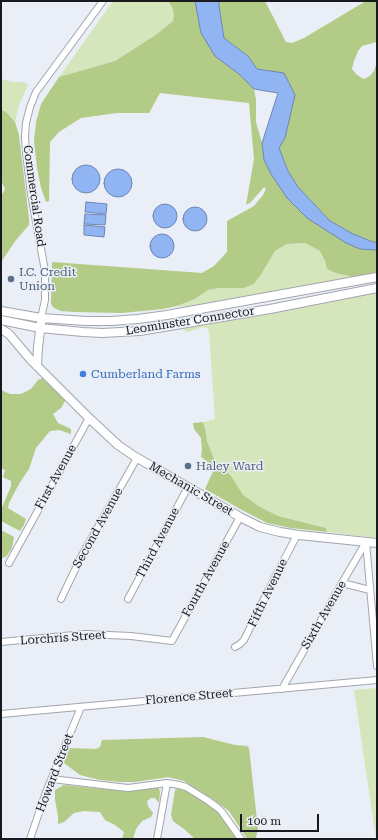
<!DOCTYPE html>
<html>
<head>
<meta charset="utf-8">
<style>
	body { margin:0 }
	#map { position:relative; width:378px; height:840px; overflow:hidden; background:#eaeef6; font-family:"Roboto Serif",serif }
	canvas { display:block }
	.frame { position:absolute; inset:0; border:2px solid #191a1d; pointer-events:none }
	.scale { position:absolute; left:240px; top:814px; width:79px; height:18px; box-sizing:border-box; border:2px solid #191a1d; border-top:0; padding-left:5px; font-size:12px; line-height:14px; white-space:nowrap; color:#191a1d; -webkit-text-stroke:3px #eaeef6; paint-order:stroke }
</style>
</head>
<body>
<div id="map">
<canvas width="378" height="840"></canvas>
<div class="frame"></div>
<div class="scale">100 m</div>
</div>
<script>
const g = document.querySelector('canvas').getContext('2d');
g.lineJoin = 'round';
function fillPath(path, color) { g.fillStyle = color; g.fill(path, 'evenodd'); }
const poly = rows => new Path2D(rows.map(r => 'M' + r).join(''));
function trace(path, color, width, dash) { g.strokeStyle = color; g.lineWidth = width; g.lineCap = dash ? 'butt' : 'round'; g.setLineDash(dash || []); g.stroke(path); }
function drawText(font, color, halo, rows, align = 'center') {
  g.font = font + ' "Roboto Serif",serif'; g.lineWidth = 3; g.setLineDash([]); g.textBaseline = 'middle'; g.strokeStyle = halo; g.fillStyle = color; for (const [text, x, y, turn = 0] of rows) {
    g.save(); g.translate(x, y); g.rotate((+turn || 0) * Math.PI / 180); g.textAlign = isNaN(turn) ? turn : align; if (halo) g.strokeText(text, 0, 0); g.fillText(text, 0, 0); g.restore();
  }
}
fillPath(poly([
	[113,1,168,1,172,7,174,14,173,21,157,34,115,61,59,77],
	[1,79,13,82,24,82,28,85,19,105,15,122,6,113,1,110],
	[305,243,320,251,325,261,327,269,354,277,188,307,182,307,177,306,195,299,208,290,219,288,244,288,254,284,262,273,275,251,287,244],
	[377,291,377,538,327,532,326,528,278,516,260,507,242,495,231,476,214,459,207,441,205,428,203,422,215,419,209,332,207,328,203,327,189,332,185,331,183,326],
	[377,688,377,839,376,839,354,690]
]), '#d6e6bc');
fillPath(poly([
	[168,1,195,1,201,33,240,75,254,89,256,100,256,122,262,143,264,160,360,249,377,250,377,272,354,277,336,273,327,269,325,261,320,251,305,243,287,244,275,251,262,273,254,284,244,288,219,288,208,290,195,299,177,306,163,309,122,313,74,312,61,311,54,308,51,304,52,262,202,273,214,266,227,252,227,221,254,206,263,195,266,189,264,187,251,202,246,205,254,159,249,103,160,93,149,113,117,113,81,118,59,132,50,142,49,201,46,202,41,188,37,168,34,141,36,122,41,104,59,77,115,61,157,34,173,21,174,14,172,7],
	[219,1,265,1,286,42,292,43,304,38,366,1,377,1,377,42,362,46,358,51,354,61,352,69,357,75,364,79,370,76,374,71,377,62,377,242,373,242,353,234,330,221,298,187,288,171,279,148,285,138,284,74,257,69,248,56,224,38,219,6],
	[1,110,6,112,15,122,19,135,29,219,29,225,16,240,1,262,1,196,5,189,1,181],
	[42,378,63,397,65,401,61,408,53,414,58,423,71,429,71,434,59,430,50,431,36,448,29,469,19,484,9,503,8,508,26,519,24,525,20,531,1,521,1,510,11,486,11,481,3,477,5,470,1,468,1,390,10,394,21,394,31,389,38,380],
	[203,422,205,428,207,441,214,459,231,476,243,495,260,507,278,516,326,528,327,532,291,528,267,523,242,510,205,489,215,467,201,457,202,450,201,438,194,429,193,423],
	[1,530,14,537,12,548,6,557,1,558],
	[203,737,235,745,247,746,249,748,258,829,256,837,257,839,247,839,229,811,214,800,184,781,168,777,135,782,120,782,100,780,80,775,64,763,66,756,70,748,96,749,100,747,102,740],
	[64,785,122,791,158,786,159,788,160,792,159,803,155,798,151,798,147,801,148,806,153,813,151,817,142,821,136,829,133,839,122,839,124,832,115,825,105,820,100,812,84,811,74,813,64,822,58,824,58,816,55,800,55,790],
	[179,788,184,790,209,803,218,812,238,839,195,839,184,829,173,821,171,815,175,790]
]), '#b2cb86');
const water = poly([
	[195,1,219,1,219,6,224,38,248,56,257,69,284,73,295,95,285,138,279,148,288,171,298,187,330,221,353,234,373,242,377,242,377,250,360,249,346,243,307,218,287,198,271,174,264,160,262,143,278,93,254,89,240,75,215,56,201,33,195,1],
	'72 179a14 14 0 1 1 28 0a14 14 0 1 1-28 0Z',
	'104 183a14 14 0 1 1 28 0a14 14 0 1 1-28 0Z',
	[86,202,107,204,106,214,85,212,86,202],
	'153 216a12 12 0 1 1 24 0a12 12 0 1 1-24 0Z',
	'183 219a12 12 0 1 1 24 0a12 12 0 1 1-24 0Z',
	[85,214,106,215,105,225,84,224,85,214],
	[84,225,105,227,104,237,84,235,84,225],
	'150 246a12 12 0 1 1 24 0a12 12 0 1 1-24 0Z'
]);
fillPath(water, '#91b4f2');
trace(water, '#6d86b2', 1);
const minor = poly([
	[41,318,45,300,45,271,31,194,26,152,25,137,26,123,30,107,36,92,103,1],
	[366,542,377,666],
	[9,563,89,418],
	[342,583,370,590],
	[61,599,81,557,137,458],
	[128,599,188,487],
	[1,642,63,636,86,634,131,636,172,641,240,517],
	[235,647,240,644,244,640,268,591,297,535],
	[282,689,342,583,366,542],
	[1,714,377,680],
	[52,779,119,787,128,788,167,783,179,785,186,787,207,800,218,808,222,812,241,839],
	[30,839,46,792,81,707],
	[157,839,167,783]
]);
const major = poly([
	[1,311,41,318,86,321,111,321,138,319,167,315,377,277],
	[1,320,40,328,83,332,102,333,140,331,270,309,377,288],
	[1,329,9,334,31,360,89,418,118,445,134,456,240,517,260,527,280,532,299,535,377,543],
	[37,366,38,347,41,323]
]);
trace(minor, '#a3a6ad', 8);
trace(major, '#a3a6ad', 10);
trace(minor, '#fff', 6);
trace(major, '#fff', 8);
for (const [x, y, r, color] of [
	[11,279,4,"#5c6f8a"],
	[83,374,4,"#3f7fe0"],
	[188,466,4,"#5c6f8a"]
]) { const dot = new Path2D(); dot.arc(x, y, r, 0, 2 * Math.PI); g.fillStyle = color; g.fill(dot); trace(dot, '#eaeef6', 1.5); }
drawText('12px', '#191a1d', '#eaeef6', [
	["Commercial Road",34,196,82],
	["Leominster Connector",190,321,-9],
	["First Avenue",56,477,-61],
	["Mechanic Street",191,489,30],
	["Second Avenue",98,528,-61],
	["Third Avenue",158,543,-62],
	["Fourth Avenue",206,579,-61],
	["Fifth Avenue",268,593,-64],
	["Sixth Avenue",324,615,-60],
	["Lorchris Street",63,638,-4],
	["Florence Street",189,697,-5],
	["Howard Street",55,773,-69]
]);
drawText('12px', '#4e5e75', '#eaeef6', [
	["I.C. Credit",19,272],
	["Union",19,286],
	["Haley Ward",196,466]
], 'left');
drawText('12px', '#366cbe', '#eaeef6', [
	["Cumberland Farms",91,374]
], 'left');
</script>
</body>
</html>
